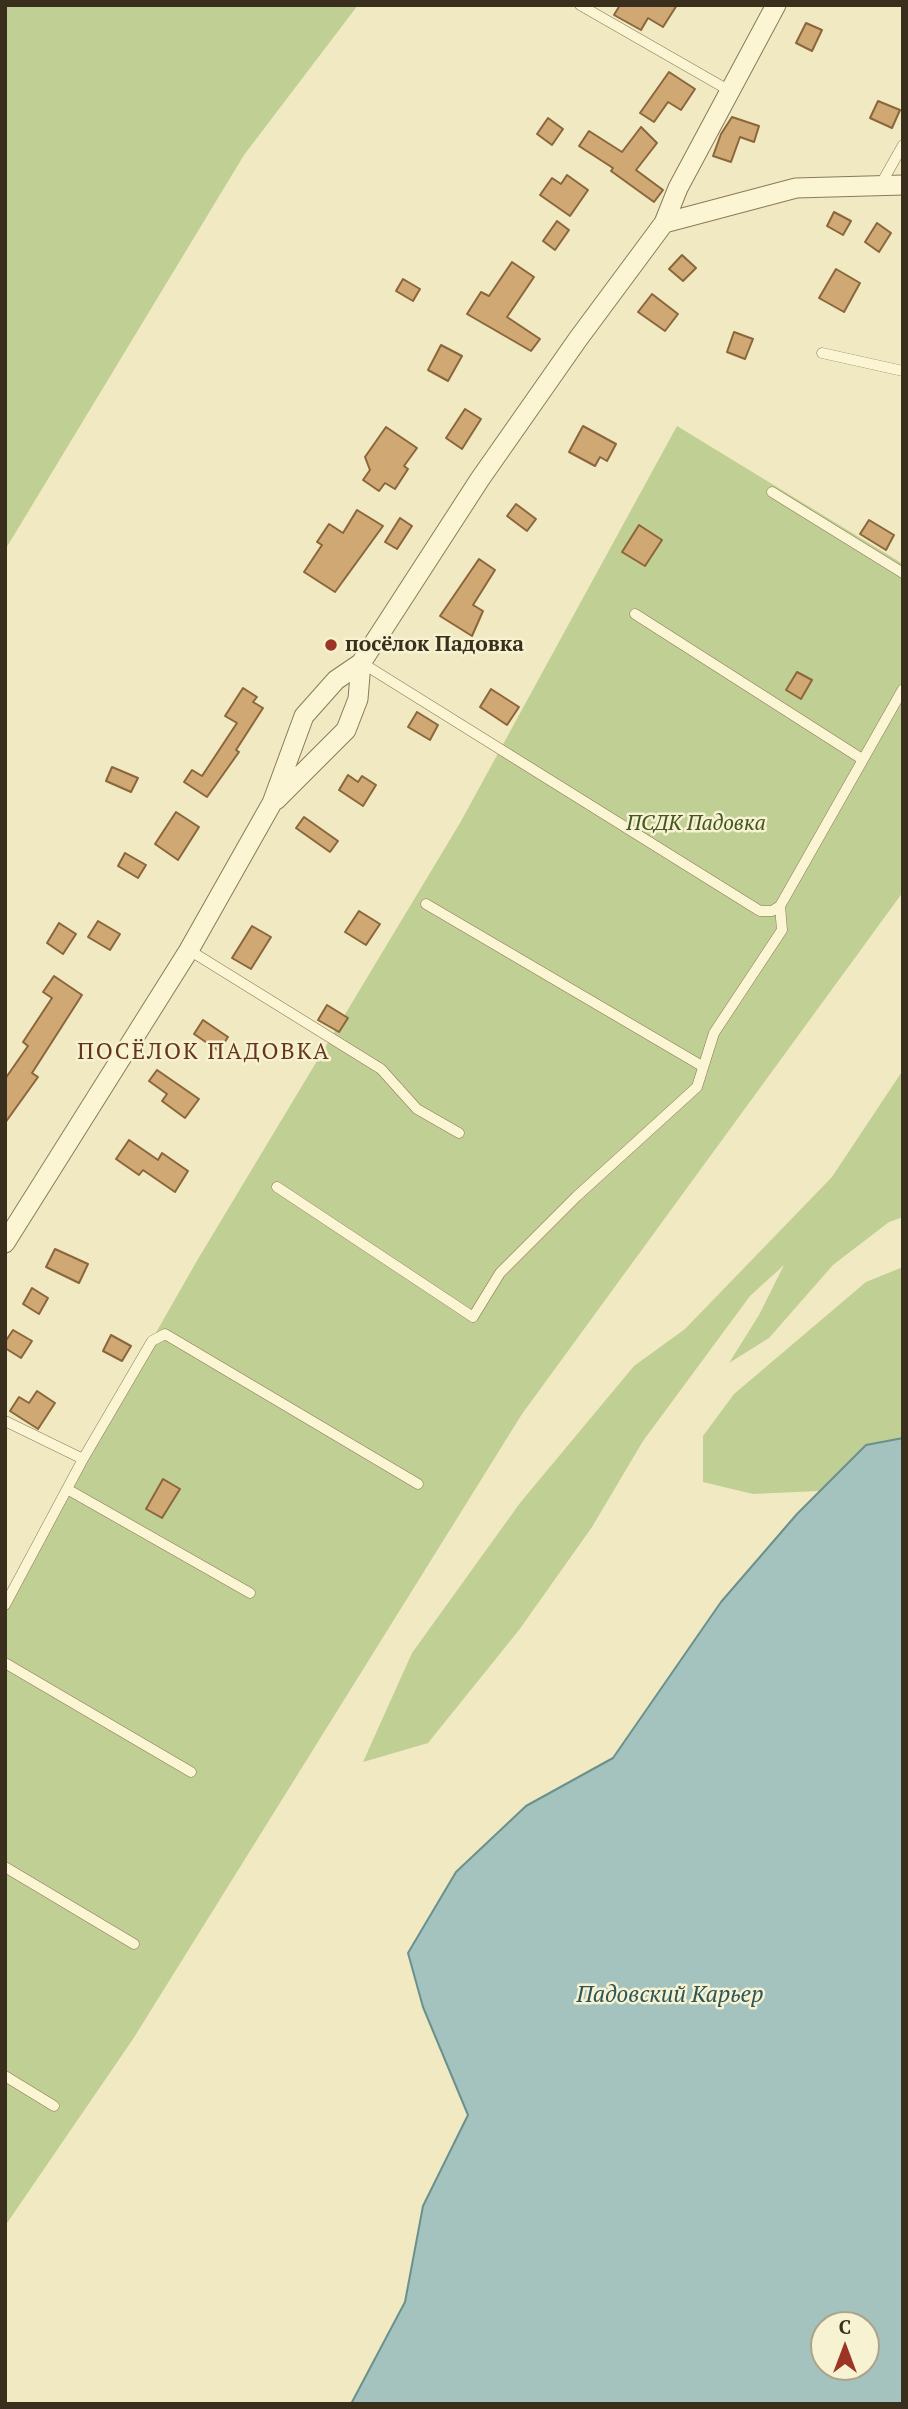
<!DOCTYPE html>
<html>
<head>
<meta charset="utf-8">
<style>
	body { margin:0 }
	#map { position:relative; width:908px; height:2409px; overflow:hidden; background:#f0e9c1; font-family:"PT Serif",serif }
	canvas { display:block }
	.frame { position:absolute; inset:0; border:7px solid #392f1c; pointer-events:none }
	.north { position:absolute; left:810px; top:2311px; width:70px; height:70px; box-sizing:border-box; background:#f7f2d1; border:2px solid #aba489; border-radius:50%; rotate:0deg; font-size:19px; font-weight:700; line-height:28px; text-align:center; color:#392f1c }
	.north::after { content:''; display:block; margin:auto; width:24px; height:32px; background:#9d3424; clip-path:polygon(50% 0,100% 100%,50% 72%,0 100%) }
</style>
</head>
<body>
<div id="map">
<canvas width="908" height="2409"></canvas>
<div class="frame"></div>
<div class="north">С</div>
</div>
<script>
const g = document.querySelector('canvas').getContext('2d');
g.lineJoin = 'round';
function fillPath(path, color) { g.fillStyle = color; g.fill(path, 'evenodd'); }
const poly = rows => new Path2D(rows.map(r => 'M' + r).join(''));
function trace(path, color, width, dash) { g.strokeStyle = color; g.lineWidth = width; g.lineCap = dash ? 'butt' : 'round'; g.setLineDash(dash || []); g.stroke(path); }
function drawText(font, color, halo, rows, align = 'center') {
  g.font = font + ' "PT Serif",serif'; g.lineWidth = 5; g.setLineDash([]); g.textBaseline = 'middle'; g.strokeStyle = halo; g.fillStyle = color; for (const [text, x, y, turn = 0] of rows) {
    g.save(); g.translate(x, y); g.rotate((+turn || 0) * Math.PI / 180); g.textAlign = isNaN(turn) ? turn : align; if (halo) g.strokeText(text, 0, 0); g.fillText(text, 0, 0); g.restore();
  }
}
fillPath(poly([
	[5,5,358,5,244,155,5,550],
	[677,426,903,564,903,892,522,1414,133,2039,5,2226,5,1597,198,1259,460,823],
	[903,1070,903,1217,889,1222,833,1265,769,1338,729,1363,759,1315,784,1265,750,1296,643,1441,592,1527,519,1630,428,1743,363,1762,412,1653,520,1503,634,1366,685,1329,832,1177],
	[903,1267,903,1487,753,1494,703,1482,703,1436,734,1394,866,1282]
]), '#c0cf94');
const water = poly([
	[903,1438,903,2404,351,2404,405,2302,423,2206,468,2115,423,2007,408,1953,456,1872,526,1806,613,1758,721,1602,797,1514,866,1445,903,1438],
	[824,2325,866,2325,866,2367,824,2367,824,2325]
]);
fillPath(water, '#a4c2be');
trace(water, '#6a918d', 2);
const building = poly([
	[620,5,677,5,663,27,648,18,641,30,614,15,620,5],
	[806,23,822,30,812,51,796,43,806,23],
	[669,72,695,89,681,110,668,102,654,122,640,113,669,72],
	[878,101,900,110,892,128,870,118,878,101],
	[732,117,759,126,754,142,740,137,731,162,713,156,721,134,732,117],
	[548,118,563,129,552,145,537,134,548,118],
	[641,127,657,143,636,170,663,190,654,202,611,171,613,168,579,146,589,131,622,152,641,127],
	[567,175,588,190,570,216,540,195,552,178,561,184,567,175],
	[834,212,851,221,843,235,827,226,834,212],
	[557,221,569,230,555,250,543,241,557,221],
	[877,223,891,233,879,252,865,242,877,223],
	[682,255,696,268,683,281,669,269,682,255],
	[512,262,534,277,507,317,540,339,531,351,467,314,481,292,489,296,512,262],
	[836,269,860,283,844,312,819,298,836,269],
	[403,279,420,289,413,301,396,291,403,279],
	[652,294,678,314,665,331,638,312,652,294],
	[734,332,753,339,745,359,727,352,734,332],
	[441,345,462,356,448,381,428,370,441,345],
	[465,409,481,419,462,449,446,438,465,409],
	[583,426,616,444,607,461,600,457,595,466,569,452,583,426],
	[386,427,417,448,404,466,408,469,395,489,385,483,379,491,363,480,370,470,365,457,386,427],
	[516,504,536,519,527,531,507,516,516,504],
	[357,510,383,526,335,592,304,572,322,545,317,542,329,524,343,533,357,510],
	[400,518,412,526,397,549,385,542,400,518],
	[869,520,894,535,886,550,860,534,869,520],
	[639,525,662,540,645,566,622,552,639,525],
	[479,559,495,570,473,605,483,611,472,636,440,616,479,559],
	[797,672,812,680,801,699,786,690,797,672],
	[243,688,257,697,253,702,263,708,236,750,239,752,207,797,184,782,192,770,202,776,237,723,225,716,243,688],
	[491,689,519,707,507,725,480,707,491,689],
	[417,712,438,725,430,740,408,727,417,712],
	[112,767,138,778,131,792,106,781,112,767],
	[348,775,358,782,362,776,376,785,363,806,339,790,348,775],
	[176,812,199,827,178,860,155,844,176,812],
	[304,817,338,841,330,852,296,828,304,817],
	[125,853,146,865,138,878,118,866,125,853],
	[359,911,380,924,366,945,345,932,359,911],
	[98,921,120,934,110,950,88,937,98,921],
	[59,923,76,934,63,954,47,943,59,923],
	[252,926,271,937,251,969,232,958,252,926],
	[54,976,82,995,32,1073,38,1077,5,1123,5,1079,28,1046,23,1042,52,998,43,992,54,976],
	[327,1005,348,1018,339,1032,318,1020,327,1005],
	[203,1020,228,1037,219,1051,194,1034,203,1020],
	[157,1070,199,1099,185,1118,162,1101,167,1094,149,1081,157,1070],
	[129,1140,158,1160,162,1153,188,1171,175,1192,143,1170,139,1175,116,1159,129,1140],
	[55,1249,88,1264,79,1283,46,1267,55,1249],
	[32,1288,48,1298,39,1314,23,1304,32,1288],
	[13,1330,32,1341,21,1358,5,1348,5,1342,13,1330],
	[111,1335,131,1346,122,1361,103,1351,111,1335],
	[37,1391,55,1403,38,1429,10,1411,19,1397,29,1403,37,1391],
	[163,1479,180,1489,162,1518,146,1509,163,1479]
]);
fillPath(building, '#d0a874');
trace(building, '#8b663c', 2);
const service = poly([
	[580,5,730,91],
	[881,184,903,145],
	[822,353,903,371],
	[772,492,903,573],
	[635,614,862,759],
	[362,663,760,911,772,911,780,906,903,689],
	[426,904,702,1066],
	[189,950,381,1069,417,1109,459,1133],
	[277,1187,473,1317,500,1273,577,1196,697,1087,714,1033,782,930,780,906],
	[5,1421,83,1459,152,1341,165,1334,418,1484],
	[67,1489,250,1593],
	[5,1605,83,1459],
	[5,1663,191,1772],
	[5,1867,134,1944],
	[5,2076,54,2106]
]);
const minor = poly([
	[664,223,678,188,776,5],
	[276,800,346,730,358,699,361,663],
	[5,1243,189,950,272,803,304,716,336,680,361,663,480,479,578,339,664,223,796,188,903,185]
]);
trace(service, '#8b7a57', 11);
trace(minor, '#8b7a57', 21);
trace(service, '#fbf5d4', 10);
trace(minor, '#fbf5d4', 19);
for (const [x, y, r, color] of [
	[331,645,7,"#9d3424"]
]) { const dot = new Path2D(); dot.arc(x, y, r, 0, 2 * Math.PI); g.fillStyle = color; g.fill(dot); trace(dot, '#f7f2d1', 2.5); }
drawText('bold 21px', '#392f1c', '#f7f2d1', [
	["посёлок Падовка",345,645]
], 'left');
drawText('italic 21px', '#425722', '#f7f2d1', [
	["ПСДК Падовка",696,824]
]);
g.letterSpacing = '2px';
drawText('23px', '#68351a', '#f7f2d1', [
	["ПОСЁЛОК ПАДОВКА",204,1052]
]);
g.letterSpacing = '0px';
drawText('italic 23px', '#2b565a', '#f7f2d1', [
	["Падовский Карьер",670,1995]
]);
</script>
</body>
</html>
